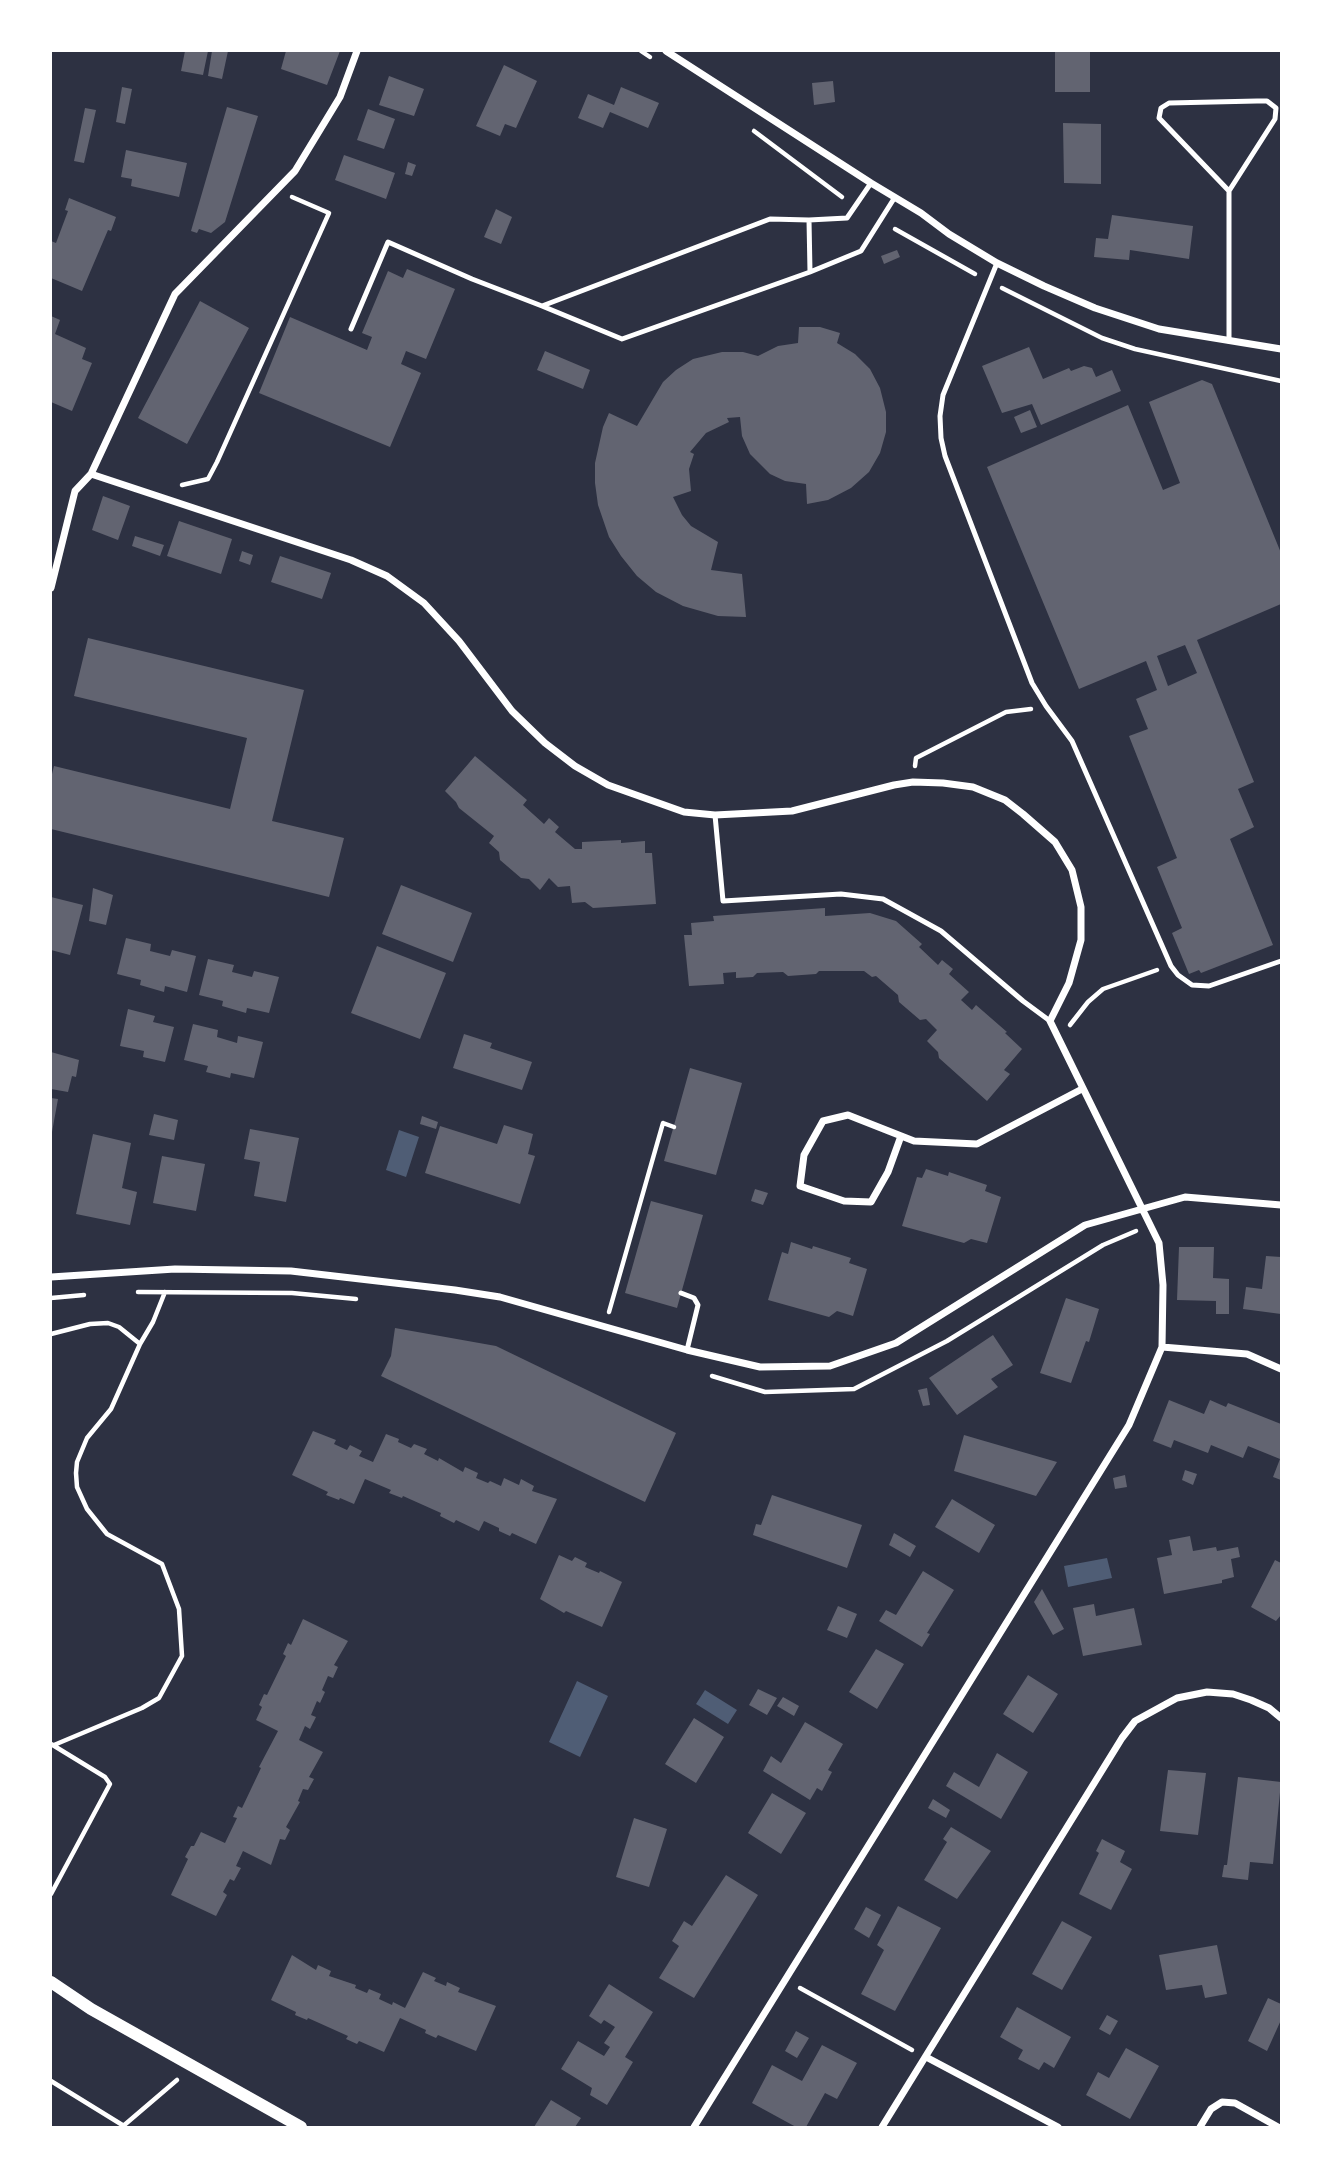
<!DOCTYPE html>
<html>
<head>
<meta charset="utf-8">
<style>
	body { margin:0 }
	#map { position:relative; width:1332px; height:2178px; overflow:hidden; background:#2d3142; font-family:Ubuntu,sans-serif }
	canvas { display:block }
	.frame { position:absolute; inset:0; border:52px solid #fff; pointer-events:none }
</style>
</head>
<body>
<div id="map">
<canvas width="1332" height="2178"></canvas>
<div class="frame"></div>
</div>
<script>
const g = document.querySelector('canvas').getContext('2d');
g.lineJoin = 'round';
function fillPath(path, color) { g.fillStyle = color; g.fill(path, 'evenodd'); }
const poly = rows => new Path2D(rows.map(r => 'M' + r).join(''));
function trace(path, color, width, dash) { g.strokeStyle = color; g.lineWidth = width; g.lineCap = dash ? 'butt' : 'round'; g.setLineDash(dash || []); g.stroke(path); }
fillPath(poly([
	[399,1130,419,1137,406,1177,386,1170],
	[1107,1558,1112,1578,1068,1587,1064,1566],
	[577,1681,608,1696,580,1757,549,1742],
	[705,1690,737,1710,728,1724,696,1704]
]), '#4f5d75');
fillPath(poly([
	[185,51,208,51,203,75,181,71],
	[212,51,228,51,222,79,208,76],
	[286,51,340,51,327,85,281,69],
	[1055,51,1090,51,1090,92,1055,92],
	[504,65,537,81,516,128,505,124,500,136,476,126],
	[389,76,424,89,414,116,379,105],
	[833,81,835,102,814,105,812,83],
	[122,87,132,89,125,124,116,122],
	[621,87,659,103,648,128,610,112,603,128,578,118,588,94,614,105],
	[227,107,258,116,225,222,211,233,199,229,197,233,191,231],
	[85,108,96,110,84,163,74,161],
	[368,109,395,119,384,149,357,140],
	[1063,123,1101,124,1101,184,1064,183],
	[126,150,187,163,179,197,131,186,132,179,121,177],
	[344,155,395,173,386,199,335,180],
	[408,162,416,165,412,176,405,174],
	[69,198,116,217,111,231,108,230,82,291,51,278,51,241,56,243,68,211,65,210],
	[496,209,512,217,501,244,484,237],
	[1112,215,1193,226,1189,259,1130,250,1129,260,1094,257,1096,238,1108,239],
	[897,250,900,257,884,264,881,256],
	[407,269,455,289,426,359,406,351,401,364,421,373,390,447,259,393,290,317,367,350,372,337,362,333,388,271,403,278],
	[200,301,249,328,187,444,138,418],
	[51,316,60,320,55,334,86,348,82,359,92,363,72,411,51,402],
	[799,327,820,327,840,333,837,343,855,354,870,369,880,388,886,412,886,432,880,453,869,472,851,488,828,500,807,504,806,484,785,481,770,474,750,454,742,436,740,417,727,418,729,422,706,433,690,452,694,454,689,469,691,491,673,497,682,515,691,526,718,542,711,570,742,574,746,617,718,616,683,606,656,592,637,576,621,556,609,537,598,505,595,483,595,463,603,427,609,413,637,426,663,382,676,370,693,359,722,352,743,352,758,356,778,346,798,343],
	[1029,347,1043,379,1069,368,1071,371,1084,366,1092,368,1096,377,1112,370,1121,391,1041,425,1032,404,1002,413,982,366],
	[545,351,590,370,583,389,537,370],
	[1202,380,1212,384,1281,553,1281,604,1197,640,1254,782,1238,789,1254,827,1230,839,1273,945,1201,973,1199,970,1189,974,1172,933,1182,928,1157,867,1177,858,1129,736,1148,729,1136,699,1157,690,1146,661,1079,689,987,467,1128,405,1163,490,1180,483,1149,402],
	[1185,645,1197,673,1168,686,1157,656],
	[1030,410,1037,427,1021,433,1014,417],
	[103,496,130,506,118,540,92,530],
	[179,521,232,539,221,574,167,556],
	[135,536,164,545,160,556,132,546],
	[242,551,253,555,250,565,239,561],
	[280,556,331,573,322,599,271,582],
	[88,638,304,690,272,821,344,838,329,897,51,829,51,778,54,766,230,809,247,738,74,696],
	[475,756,527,800,523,805,544,824,549,818,559,827,555,832,575,849,582,849,582,842,621,840,621,843,645,841,645,853,652,853,656,904,593,908,585,902,572,903,570,886,558,887,549,878,540,890,529,879,521,878,500,860,499,852,489,843,494,836,459,808,456,802,445,791],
	[401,885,472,913,453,962,382,934],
	[93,888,113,895,106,925,89,921],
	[51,897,83,905,70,955,51,950],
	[825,908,825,916,870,913,896,921,922,944,919,947,938,965,942,960,953,969,949,974,969,992,961,1000,972,1010,976,1005,1007,1032,1005,1033,1022,1049,1004,1070,1010,1074,987,1101,939,1058,938,1052,927,1041,937,1030,926,1019,920,1020,899,1002,898,995,876,976,872,977,864,971,819,971,816,974,788,976,783,972,757,973,753,977,736,978,736,972,723,973,724,984,689,986,684,935,692,935,691,923,714,921,713,916],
	[126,938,151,944,150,951,170,956,172,950,196,956,187,992,165,986,164,992,140,985,141,980,117,974],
	[377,946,446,973,420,1039,351,1013],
	[208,959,234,965,232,972,252,977,254,971,279,977,269,1013,247,1008,246,1013,222,1006,223,1001,199,995],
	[128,1009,155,1016,153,1022,174,1027,165,1062,143,1057,144,1051,120,1046],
	[193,1024,218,1030,217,1037,237,1043,238,1036,263,1042,254,1078,231,1073,230,1078,206,1072,208,1066,184,1060],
	[464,1034,492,1043,490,1048,532,1062,522,1090,453,1068],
	[51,1052,79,1060,76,1077,72,1076,68,1092,51,1089],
	[690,1068,742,1083,716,1175,664,1161],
	[51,1098,58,1099,52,1132,51,1132],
	[154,1114,178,1120,174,1140,149,1135],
	[422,1116,438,1122,436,1129,420,1124],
	[504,1125,533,1134,528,1154,535,1156,520,1204,425,1173,440,1126,497,1144],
	[250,1129,299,1138,286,1202,254,1196,260,1162,244,1159],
	[93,1134,131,1143,122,1188,137,1192,130,1225,76,1214],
	[162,1156,205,1164,196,1211,153,1203],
	[926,1169,948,1176,949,1172,987,1185,985,1191,1001,1197,987,1243,971,1239,964,1243,902,1226,917,1177,922,1178],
	[755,1189,768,1193,763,1205,751,1201],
	[651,1201,703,1215,677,1308,625,1293],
	[791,1242,812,1249,813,1246,851,1258,849,1263,867,1269,853,1316,837,1311,829,1317,768,1300,782,1252,788,1254],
	[1179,1247,1214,1247,1213,1278,1229,1279,1229,1314,1216,1314,1216,1301,1177,1300],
	[1266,1256,1281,1257,1281,1314,1243,1309,1246,1287,1262,1289],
	[1066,1298,1099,1309,1089,1342,1086,1341,1071,1383,1040,1373],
	[395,1328,496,1346,676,1433,645,1502,381,1376,391,1356],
	[993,1335,1013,1365,991,1379,998,1387,957,1415,929,1378],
	[927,1388,930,1405,923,1406,918,1390],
	[1169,1400,1204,1414,1210,1400,1226,1407,1228,1403,1281,1424,1281,1480,1273,1477,1280,1459,1248,1446,1243,1458,1211,1445,1208,1453,1174,1440,1171,1448,1153,1441],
	[313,1431,336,1440,334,1444,347,1450,350,1445,362,1451,359,1456,373,1462,386,1434,399,1439,398,1442,411,1448,414,1444,427,1449,424,1454,438,1461,439,1458,463,1472,465,1467,478,1473,476,1478,488,1483,490,1481,501,1486,504,1478,519,1485,521,1479,534,1486,532,1491,557,1499,536,1544,512,1533,510,1536,499,1531,499,1528,484,1521,479,1531,456,1520,454,1523,440,1516,441,1513,403,1496,402,1498,389,1493,391,1490,365,1479,354,1504,340,1498,339,1500,326,1495,328,1492,292,1475],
	[964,1435,981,1440,1057,1462,1036,1496,954,1471],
	[1185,1470,1197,1474,1193,1485,1182,1480],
	[1125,1475,1127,1487,1115,1489,1113,1478],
	[772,1495,862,1525,847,1568,753,1535,756,1524,761,1525],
	[952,1499,995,1525,979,1553,935,1527],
	[894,1533,916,1546,910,1557,889,1545],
	[1190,1536,1193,1551,1216,1547,1217,1551,1238,1547,1240,1557,1231,1559,1234,1577,1222,1580,1222,1583,1164,1594,1157,1558,1172,1555,1169,1540],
	[559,1555,572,1561,575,1557,587,1563,585,1567,599,1573,600,1571,622,1582,602,1627,566,1611,564,1613,540,1599],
	[1275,1560,1281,1563,1281,1615,1276,1621,1251,1607],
	[923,1571,954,1590,927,1633,930,1634,922,1647,879,1621,886,1610,896,1615],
	[1042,1589,1064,1629,1053,1635,1034,1602],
	[1094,1604,1096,1616,1134,1608,1142,1645,1083,1656,1073,1608],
	[838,1606,857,1614,847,1638,827,1630],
	[303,1619,348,1641,334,1665,338,1667,333,1678,328,1676,322,1690,325,1692,320,1703,317,1701,311,1715,316,1717,310,1729,305,1726,299,1740,323,1752,309,1777,314,1779,308,1790,303,1789,298,1801,300,1802,286,1827,290,1830,285,1840,280,1839,271,1865,243,1851,236,1866,241,1868,234,1881,230,1879,223,1892,227,1895,216,1916,171,1895,188,1859,185,1857,191,1846,194,1846,201,1832,225,1843,237,1818,233,1817,238,1806,242,1808,261,1768,259,1767,278,1731,256,1720,262,1707,259,1705,264,1694,267,1695,286,1656,283,1654,288,1643,291,1645],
	[876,1649,904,1664,877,1709,849,1692],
	[1028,1675,1058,1694,1033,1733,1003,1714],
	[758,1689,777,1698,767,1715,749,1705],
	[783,1697,799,1706,794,1716,777,1706],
	[694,1718,724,1737,696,1783,665,1764],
	[805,1722,843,1744,828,1770,832,1772,822,1791,817,1788,810,1800,763,1771,771,1756,781,1763],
	[997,1753,1028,1772,1001,1819,946,1786,954,1772,979,1787],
	[1168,1770,1206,1773,1198,1835,1160,1831],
	[1238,1777,1281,1782,1273,1864,1250,1862,1248,1880,1222,1877,1224,1865,1227,1865],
	[772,1793,806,1813,781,1854,748,1833],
	[933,1799,950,1810,946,1818,928,1808],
	[634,1818,667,1829,649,1887,616,1877],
	[951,1827,991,1851,957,1899,924,1880,947,1842,943,1839],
	[1102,1839,1125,1851,1120,1862,1132,1869,1111,1910,1079,1894,1099,1853,1096,1851],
	[726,1875,758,1895,694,1998,659,1978,679,1946,672,1941,684,1921,692,1926],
	[898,1906,941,1928,895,2011,861,1994,884,1950,877,1945],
	[866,1907,881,1915,869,1938,854,1929],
	[1062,1921,1092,1937,1062,1990,1032,1974],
	[1217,1945,1227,1994,1205,1998,1202,1985,1166,1990,1159,1955],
	[292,1955,316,1970,318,1965,331,1971,329,1976,356,1985,355,1988,367,1993,369,1989,381,1994,379,1999,392,2005,393,2002,405,2008,423,1972,436,1978,434,1981,446,1986,447,1982,460,1988,458,1992,496,2006,476,2051,438,2035,436,2038,425,2033,426,2030,400,2018,384,2052,359,2041,357,2044,346,2039,348,2036,308,2018,307,2020,295,2015,296,2012,271,2000],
	[609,1984,653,2012,625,2057,633,2062,607,2105,590,2095,592,2088,561,2069,578,2041,604,2056,610,2047,604,2043,615,2027,604,2020,601,2024,589,2016],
	[1268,1998,1281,2004,1281,2020,1267,2051,1248,2041],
	[1017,2007,1071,2037,1054,2068,1044,2062,1039,2070,1018,2059,1023,2050,1000,2037],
	[1107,2015,1118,2021,1110,2035,1099,2029],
	[796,2031,809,2038,797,2058,785,2051],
	[822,2045,857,2063,837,2099,825,2093,806,2127,796,2127,752,2103,772,2065,802,2081],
	[1126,2048,1159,2066,1130,2119,1086,2095,1098,2072,1109,2078],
	[551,2100,581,2118,575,2127,534,2127]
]), '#626471');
trace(poly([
	[641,51,650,57],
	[754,131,842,197],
	[895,229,975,274],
	[1002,288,1102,338,1135,349,1281,381],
	[182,485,208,479,217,462,329,213,292,197],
	[915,766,916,758,1006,712,1031,709],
	[1070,1025,1088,1002,1103,989,1157,970],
	[138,1292,292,1293,356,1299],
	[51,1298,84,1295],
	[609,1312,663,1123,674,1127],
	[51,1334,90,1324,108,1323,119,1327,140,1344],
	[712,1376,765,1392,854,1389,947,1341,1103,1245,1136,1231],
	[51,1744,105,1777,110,1784,51,1894],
	[54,1745,142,1708,159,1698,182,1656,179,1609,162,1564,107,1534,87,1509,77,1487,76,1473,77,1462,87,1438,111,1409,140,1344,153,1322,165,1292],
	[800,1988,912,2050],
	[51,2081,124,2126],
	[122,2127,177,2080]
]), '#fff', 4.5);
trace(poly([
	[997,263,943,395,940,416,941,438,945,456,1032,683,1046,706,1072,741,1171,966,1178,975,1192,985,1209,986,1281,961],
	[810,272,861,251,895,197],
	[542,306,622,339,810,272,809,220],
	[351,329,388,242,472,279,542,306,770,219,809,220,847,218,871,183],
	[1229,341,1229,191,1275,119,1276,108,1267,101,1257,101,1169,103,1161,108,1159,118,1229,191],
	[715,815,723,901,841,894,883,899,941,931,1023,1001,1050,1021],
	[681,1293,694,1298,698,1305,687,1350]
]), '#fff', 5);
trace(poly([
	[666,51,871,183,921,213,949,234,997,263,1044,286,1095,308,1159,329,1281,349],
	[91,474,351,560,387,576,424,603,459,641,512,711,545,743,575,766,608,785,684,812,715,815,792,811,894,785,913,782,943,783,973,787,1005,800,1023,814,1055,842,1072,870,1081,907,1081,940,1069,983,1050,1021,1159,1243,1163,1285,1162,1347,1129,1425,694,2127],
	[51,588,75,491,91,474,175,294,295,171,340,97,357,51],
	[901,1136,888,1172,871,1202,844,1201,800,1186,804,1155,823,1121,848,1115,914,1141,977,1144,1082,1089],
	[51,1277,175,1269,291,1271,455,1290,500,1297,687,1350,760,1367,830,1366,896,1343,1085,1225,1185,1197,1281,1205],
	[1162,1347,1247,1354,1281,1369],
	[926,2057,1058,2127],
	[882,2127,1122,1738,1135,1721,1177,1698,1207,1692,1233,1694,1251,1700,1269,1708,1281,1718],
	[1200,2127,1211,2109,1222,2102,1235,2103,1278,2127]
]), '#fff', 7);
trace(poly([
	[51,1982,91,2009,301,2127]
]), '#fff', 12);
</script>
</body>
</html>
